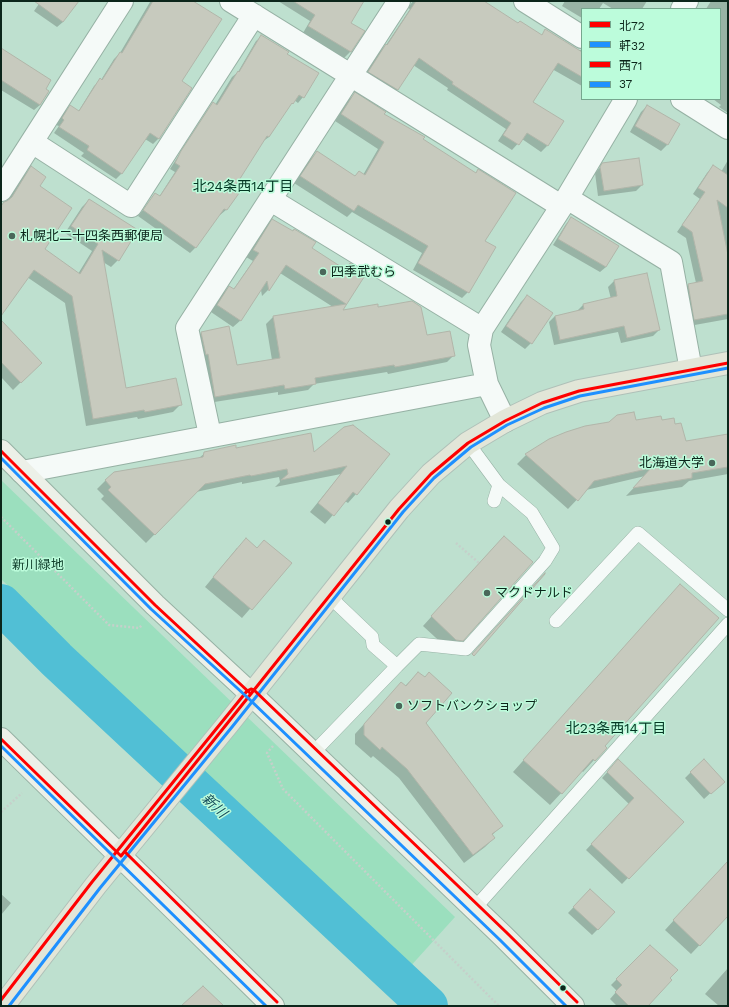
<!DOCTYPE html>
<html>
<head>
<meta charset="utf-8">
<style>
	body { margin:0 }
	#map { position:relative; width:729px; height:1007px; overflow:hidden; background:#bee0cf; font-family:"Work Sans","Noto Sans JP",sans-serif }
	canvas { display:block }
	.frame { position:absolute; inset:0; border:2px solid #0c261b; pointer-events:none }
	.legend { position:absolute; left:581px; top:8px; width:140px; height:92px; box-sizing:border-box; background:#bcfcdb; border:1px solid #76a68e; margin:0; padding:5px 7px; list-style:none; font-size:12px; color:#0c261b }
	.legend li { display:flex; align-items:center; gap:8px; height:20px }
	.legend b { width:20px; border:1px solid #76a68e }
</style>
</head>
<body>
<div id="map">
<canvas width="729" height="1007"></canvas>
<div class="frame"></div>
<ul class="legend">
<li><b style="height:5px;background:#f00"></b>北72</li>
<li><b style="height:5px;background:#1e90ff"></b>軒32</li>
<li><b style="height:5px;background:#f00"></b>西71</li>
<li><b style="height:5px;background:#1e90ff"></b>37</li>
</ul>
</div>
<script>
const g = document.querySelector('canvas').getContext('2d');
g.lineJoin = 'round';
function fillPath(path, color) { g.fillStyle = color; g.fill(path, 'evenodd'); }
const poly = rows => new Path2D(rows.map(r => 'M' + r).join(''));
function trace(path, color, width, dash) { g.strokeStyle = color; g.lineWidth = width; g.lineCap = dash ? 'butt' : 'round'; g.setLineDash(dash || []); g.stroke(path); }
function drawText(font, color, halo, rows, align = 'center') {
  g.font = font + ' "Work Sans","Noto Sans JP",sans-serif'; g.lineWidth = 3; g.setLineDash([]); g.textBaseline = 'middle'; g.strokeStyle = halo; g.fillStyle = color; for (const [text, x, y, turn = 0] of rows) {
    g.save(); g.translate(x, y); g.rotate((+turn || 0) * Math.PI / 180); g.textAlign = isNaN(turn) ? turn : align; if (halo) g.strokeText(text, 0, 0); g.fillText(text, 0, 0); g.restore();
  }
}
fillPath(poly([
	[1,480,455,917,408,969,1,579]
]), '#9bdfbe');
fillPath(poly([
	[41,1,63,22,57,27,34,11],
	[148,1,191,1,181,82,159,138,153,144,145,139,122,173,116,179,81,156,84,153,54,133,59,126,56,125,64,112,70,107,78,112,94,86,101,80,114,59,120,53,150,2],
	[278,1,363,1,349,23,363,31,350,52,344,58,303,33,310,21],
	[413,1,482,1,518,24,541,36,546,31,576,50,582,50,582,86,552,69,532,102,563,122,547,146,541,152,522,139,512,150,498,141,506,129,447,90,448,88,413,65,397,90,391,95,363,78,380,51,386,45,410,9,408,8],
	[565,1,647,1,642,9,613,9,603,3,599,9,582,9,582,18,562,6],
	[711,1,728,1,728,113,719,107,721,105,713,99,720,99,720,9,706,9],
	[262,36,286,54,303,97,298,103,294,100,287,109,269,137,262,142,235,185,240,189,226,210,220,215,219,214,195,248,190,253,138,216,156,194,159,197,175,172,170,169,208,109,213,103,215,105,232,77,238,72,256,41],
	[1,49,44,89,40,105,34,110,1,90],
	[355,94,383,114,475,174,478,170,484,241,468,292,462,298,413,270,422,253,352,212,347,217,294,183,310,159,317,152,354,177,359,172,363,175,378,149,335,121,348,100],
	[647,106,679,125,667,145,661,151,630,132,641,112],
	[728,160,728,319,689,326,682,291,688,285,696,283,686,238,677,232,700,199,693,194,707,173,713,167,721,172],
	[603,164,642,185,636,191,598,196,595,173],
	[31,168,39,186,43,249,78,274,92,251,65,233,82,207,89,200,118,260,111,267,103,262,125,389,181,404,173,412,138,419,137,417,86,426,65,303,27,277,1,314,1,207,7,202,24,175],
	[572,218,606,267,600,272,553,245,566,224],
	[273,220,311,249,344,270,350,265,365,274,341,311,378,309,426,336,454,355,447,362,388,374,387,372,314,384,308,390,278,395,278,392,208,403,194,340,201,333,228,327,236,366,272,360,266,324,273,317,333,307,280,273,268,290,262,296,261,290,241,320,233,327,211,312,222,294,229,287,233,290,253,261,246,257,265,228],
	[614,281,659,330,653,336,621,343,618,332,554,345,549,322,555,316,577,311,583,305,611,299,608,287],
	[527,296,531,343,525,349,501,332,521,302],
	[1,321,33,370,13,390,1,377],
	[635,421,661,421,674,425,685,442,728,435,728,474,689,481,682,487,626,496,645,476,586,490,568,509,517,464,526,455,550,440],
	[236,450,314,453,389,454,356,494,348,503,345,501,325,524,310,512,341,474,275,487,280,482,279,477,242,484,242,482,196,492,146,543,101,499,104,496,97,489,114,472,199,458,205,453],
	[495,546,462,640,453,649,447,648,423,626],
	[237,548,257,548,290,563,242,618,205,587],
	[680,585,603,746,605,748,583,772,582,771,550,805,513,772],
	[418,673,424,722,502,826,492,835,494,838,485,847,464,863,399,778,373,756,371,758,355,744,355,734,393,692,405,686],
	[613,766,682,822,622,884,586,850,629,804,602,778],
	[691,772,717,787,704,799,685,778],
	[728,861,728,915,691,954,665,930],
	[590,890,598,929,592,935,568,913],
	[1,894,11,903,1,915],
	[650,946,647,1006,617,1006,610,999,617,991,611,985],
	[728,968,728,1006,719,1006,705,994]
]), '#0003');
trace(poly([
	[1,604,56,659,428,1006]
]), '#51bfd5', 40);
const building = poly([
	[34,1,79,1,63,22,34,1],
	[153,1,193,1,222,19,182,81,192,88,159,139,150,133,122,174,87,150,89,146,59,127,64,120,62,118,70,105,79,111,100,78,102,80,120,52,122,53,153,1],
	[293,1,364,1,351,23,365,31,351,52,308,26,315,15,293,1],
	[416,1,484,1,518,23,520,21,542,35,545,29,582,52,582,77,558,63,533,102,564,121,548,146,527,133,519,145,503,135,511,123,452,84,453,82,419,58,398,90,368,72,386,44,387,45,416,1],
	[261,35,289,52,287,54,319,73,304,98,299,95,293,104,292,103,269,137,267,136,236,185,242,189,227,210,224,209,196,248,143,210,155,193,160,196,180,166,175,163,181,151,213,102,217,105,238,71,239,72,261,35],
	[1,48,51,80,46,89,49,91,40,105,1,80,1,48],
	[355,92,386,112,384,114,425,137,423,139,476,173,478,169,516,193,485,241,496,247,469,293,418,263,428,246,358,205,354,211,300,176,317,151,355,176,359,171,365,175,384,142,341,114,355,92],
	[647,105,680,124,668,145,635,126,647,105],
	[639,158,643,185,604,191,600,167,602,163,639,158],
	[713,165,728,175,728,208,717,200,728,255,728,314,694,320,688,284,703,281,692,232,682,225,705,192,698,188,713,165],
	[31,166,46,177,40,186,72,208,45,249,80,274,98,244,71,226,89,199,138,230,119,261,102,250,126,388,176,378,182,405,145,412,144,410,93,419,72,296,34,270,1,316,1,206,4,202,7,201,12,197,31,166],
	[571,217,619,246,606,267,558,239,571,217],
	[272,219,293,231,294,229,316,242,312,248,346,270,350,263,366,274,343,310,378,304,378,307,412,301,421,307,427,335,450,331,455,356,395,367,394,365,315,378,316,384,285,389,284,385,215,397,208,354,206,355,201,332,229,326,237,365,280,358,273,316,346,304,286,265,269,291,267,281,241,321,217,305,229,286,234,289,259,253,253,250,272,219],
	[647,273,660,330,627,338,624,326,560,340,555,316,584,309,583,304,617,296,614,280,647,273],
	[527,295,553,313,532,344,506,326,527,295],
	[1,320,42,363,21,383,1,362,1,320],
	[634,412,636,420,661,416,662,420,674,418,675,424,681,423,686,441,728,434,728,467,692,473,692,478,633,488,651,468,594,481,578,501,525,454,549,439,566,432,585,426,609,422,617,415,634,412],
	[353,425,390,454,357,495,353,492,334,516,318,503,347,466,281,480,288,474,287,469,251,476,250,475,205,484,155,535,108,490,111,487,105,480,114,472,203,457,204,452,236,445,236,448,311,433,314,452,344,427,353,425],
	[504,536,533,562,463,641,456,640,431,616,504,536],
	[246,538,257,548,264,540,292,563,252,610,213,577,246,538],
	[545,573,545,574,474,656,472,654,545,573],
	[680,584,719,618,605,746,607,748,595,761,593,759,562,794,523,760,680,584],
	[418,672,425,677,429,672,452,693,426,723,503,826,492,834,495,838,473,855,407,769,382,747,380,750,364,735,364,724,401,682,406,686,418,672],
	[618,759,684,822,629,879,591,844,634,798,607,772,618,759],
	[704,759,725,782,711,794,690,772,704,759],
	[728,861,728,916,700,946,673,920,728,861],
	[590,889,615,912,598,930,573,907,590,889],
	[650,945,678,970,670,978,672,980,648,1006,629,1006,615,992,622,985,616,979,650,945],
	[203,986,224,1006,181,1006,203,986]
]);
fillPath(building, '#c7cabe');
trace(building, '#b1b5a9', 1);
const lane = poly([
	[468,443,499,485,494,501],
	[556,621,638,533,728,610],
	[397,666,419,644,466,649,545,561,553,548,532,513,499,485],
	[312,754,397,666,373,645,372,637,330,597],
	[474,909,728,624]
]);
const street = poly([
	[231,1,561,206],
	[525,1,582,37],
	[682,9,687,1],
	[682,99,728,128],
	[32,142,131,206,254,15],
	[1,190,122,1],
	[567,198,671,262,691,370],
	[271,200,482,329],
	[505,421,487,384,479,345,482,329,567,198,626,99],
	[210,435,187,328,399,1],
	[22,472,487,384]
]);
const secondary = poly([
	[1,451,155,605,251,694,503,936,573,1006],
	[1,739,273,1006]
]);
const primary = poly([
	[3,1006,96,885,228,724,399,509,431,474,468,443,505,421,542,403,579,391,728,363]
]);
trace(lane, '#96b1a4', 14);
trace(street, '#96b1a4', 24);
trace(secondary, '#96b1a4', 24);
trace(primary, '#afc0b8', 24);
trace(poly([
	[1,517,109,625,139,628,142,625],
	[456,543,479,563],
	[273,746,267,753,283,789,499,1006],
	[1,812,22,793]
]), '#c5d0ca', 2.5, [2, 2]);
trace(lane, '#f5faf8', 13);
trace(street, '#f5faf8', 22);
trace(secondary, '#ecf0e8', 22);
trace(primary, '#e2e6d8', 22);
trace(poly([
	[1,451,155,605,251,694],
	[1,739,121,856],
	[121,856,399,509,431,474,468,443,505,421,542,403,579,391,728,363]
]), '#f00', 3);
trace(poly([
	[9,1006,100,888,232,727,403,512,434,478,471,447,507,425,544,408,580,396,728,368]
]), '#1e90ff', 3);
trace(poly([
	[125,852,277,1002],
	[1,1000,92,882,247,691,251,689,254,690,506,932,577,1002]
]), '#f00', 3);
trace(poly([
	[1,458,151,609,248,698,500,940,566,1006],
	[1,746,266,1006]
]), '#1e90ff', 3);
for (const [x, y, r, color] of [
	[12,236,4,"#4a675a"],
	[323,272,4,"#4a675a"],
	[712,463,4,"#4a675a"],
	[388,522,3.5,"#0c261b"],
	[487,593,4,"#4a675a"],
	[399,706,4,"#4a675a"],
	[563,988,3.5,"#0c261b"]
]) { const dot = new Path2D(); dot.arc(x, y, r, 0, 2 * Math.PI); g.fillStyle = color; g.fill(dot); trace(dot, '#bcfcdb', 1.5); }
drawText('13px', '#0c261b', '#bcfcdb', [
	["札幌北二十四条西郵便局",20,236],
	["四季武むら",331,272],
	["北海道大学",704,463,"right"],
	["マクドナルド",495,593],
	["ソフトバンクショップ",407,706]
], 'left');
drawText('13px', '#103f2c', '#bcfcdb', [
	["新川緑地",38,565]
]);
drawText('14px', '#033723', '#bcfcdb', [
	["北24条西14丁目",243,187],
	["北23条西14丁目",616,729]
]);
drawText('italic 14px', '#154b5b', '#bcfcdb', [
	["新川",214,806,43]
]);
</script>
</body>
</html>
